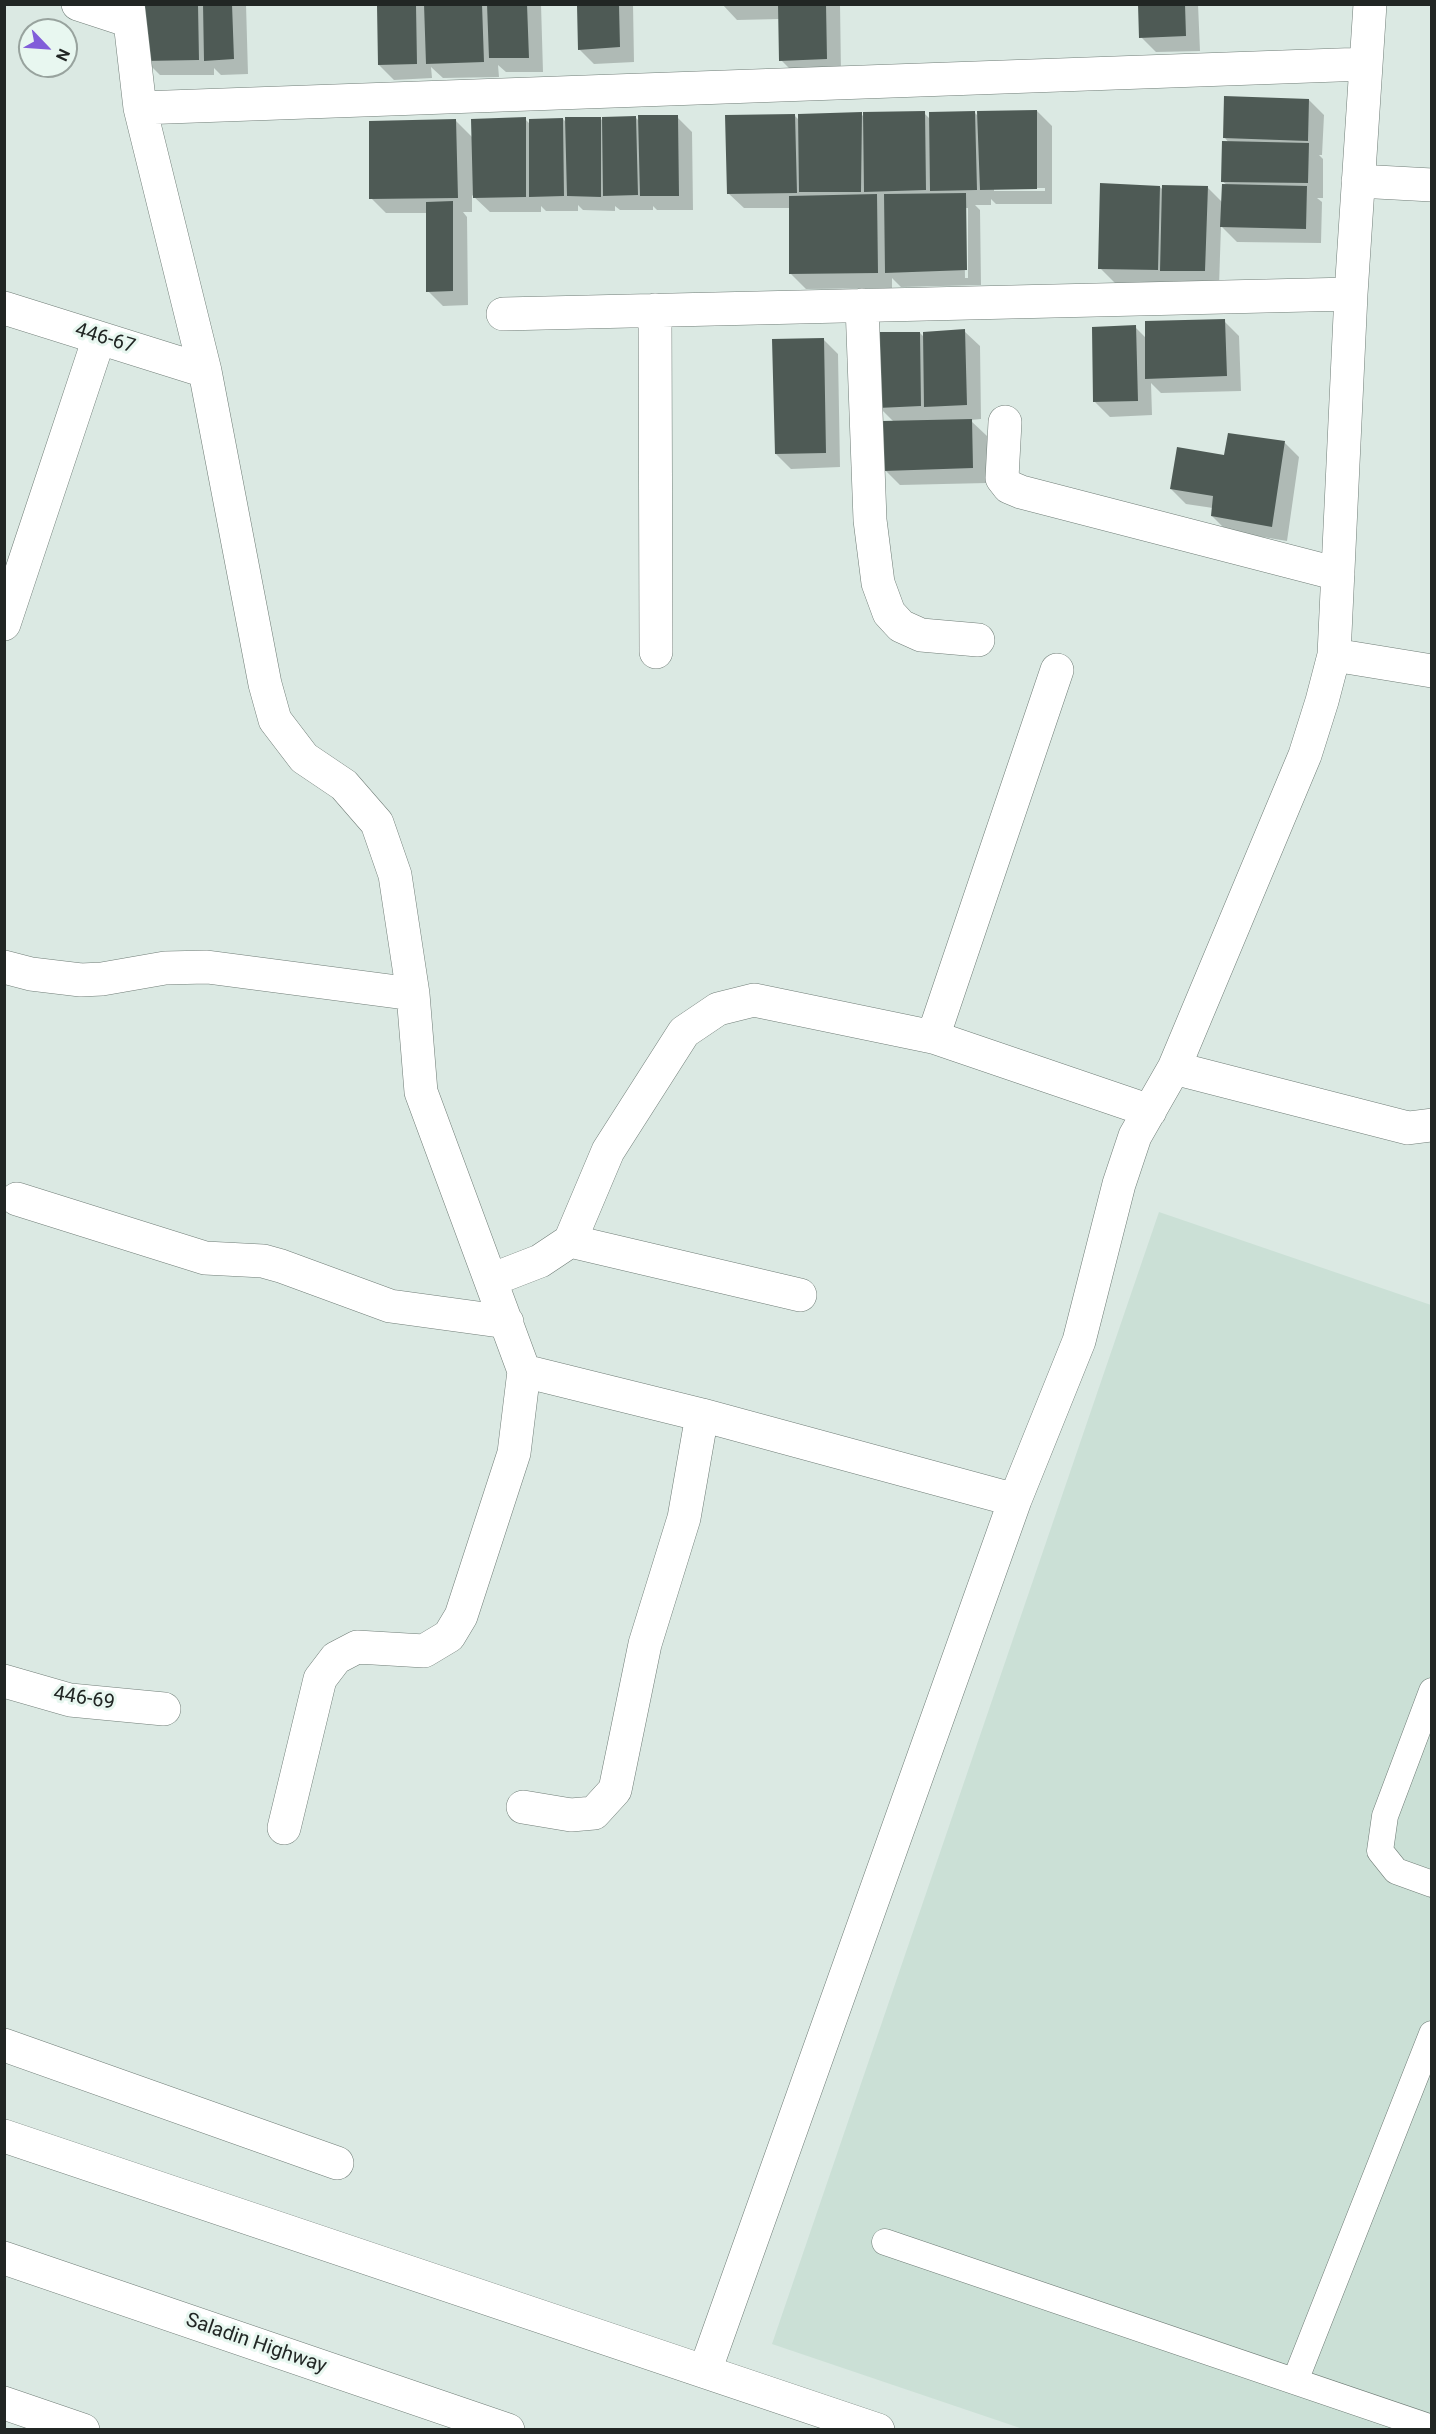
<!DOCTYPE html>
<html>
<head>
<meta charset="utf-8">
<style>
	body { margin:0 }
	#map { position:relative; width:1436px; height:2434px; overflow:hidden; background:#dbe9e3; font-family:Roboto,sans-serif }
	canvas { display:block }
	.frame { position:absolute; inset:0; border:6px solid #212624; pointer-events:none }
	.north { position:absolute; left:18px; top:18px; width:60px; height:60px; box-sizing:border-box; background:#e8f7f0; border:2px solid #98a39e; border-radius:50%; rotate:115deg; font-size:16px; font-weight:700; line-height:24px; text-align:center; color:#212624 }
	.north::after { content:''; display:block; margin:auto; width:21px; height:27px; background:#815ed9; clip-path:polygon(50% 0,100% 100%,50% 72%,0 100%) }
</style>
</head>
<body>
<div id="map">
<canvas width="1436" height="2434"></canvas>
<div class="frame"></div>
<div class="north">N</div>
</div>
<script>
const g = document.querySelector('canvas').getContext('2d');
g.lineJoin = 'round';
function fillPath(path, color) { g.fillStyle = color; g.fill(path, 'evenodd'); }
const poly = rows => new Path2D(rows.map(r => 'M' + r).join(''));
function trace(path, color, width, dash) { g.strokeStyle = color; g.lineWidth = width; g.lineCap = dash ? 'butt' : 'round'; g.setLineDash(dash || []); g.stroke(path); }
function drawText(font, color, halo, rows, align = 'center') {
  g.font = font + ' Roboto,sans-serif'; g.lineWidth = 6; g.setLineDash([]); g.textBaseline = 'middle'; g.strokeStyle = halo; g.fillStyle = color; for (const [text, x, y, turn = 0] of rows) {
    g.save(); g.translate(x, y); g.rotate((+turn || 0) * Math.PI / 180); g.textAlign = isNaN(turn) ? turn : align; if (halo) g.strokeText(text, 0, 0); g.fillText(text, 0, 0); g.restore();
  }
}
fillPath(poly([
	[1159,1212,1431,1305,1431,2429,1023,2429,772,2344]
]), '#cbe0d6');
fillPath(poly([
	[143,4,246,4,248,74,221,75,214,68,214,75,160,75,145,60],
	[378,4,541,4,543,72,506,72,498,65,499,77,443,78,431,67,432,78,394,80,379,65],
	[578,4,633,4,634,62,594,64,579,49],
	[722,4,840,4,841,73,796,75,781,60,780,19,737,20],
	[1139,4,1198,4,1200,51,1156,52,1141,37],
	[1309,100,1324,115,1322,155,1319,155,1323,159,1323,198,1317,198,1322,202,1321,243,1237,242,1221,226,1219,286,1176,285,1173,281,1173,284,1115,283,1100,268,1160,187,1164,191,1207,187,1223,203,1227,185,1222,181,1229,143,1225,138],
	[1037,111,1052,126,1052,204,996,204,991,199,991,205,975,205,980,210,981,285,901,287,892,278,892,288,806,289,791,274,790,208,744,208,728,193,794,115,800,121,861,114,865,118,924,113,931,120,975,113,979,117],
	[994,188,1045,188,1045,191,994,191],
	[964,208,968,208,968,278,965,278],
	[677,117,692,132,693,210,657,210,653,206,653,210,620,210,615,206,615,211,583,210,578,205,578,211,546,211,541,206,541,212,490,212,472,195,472,212,463,212,467,217,468,305,443,306,428,291,428,213,386,213,371,198,456,121,473,138,525,119,530,124,563,119,567,123,600,118,604,122,636,118,640,122],
	[1224,321,1239,336,1241,391,1161,393,1151,383,1152,415,1110,417,1095,402,1135,327,1146,338],
	[964,331,980,346,981,419,970,420,987,436,987,483,900,485,885,470,894,422,879,407,920,333,925,338],
	[823,339,838,354,840,467,791,469,776,454],
	[1284,442,1299,457,1287,541,1227,531,1212,516,1213,508,1186,504,1171,489,1225,457]
]), '#0003');
fillPath(poly([
	[142,4,198,4,199,60,143,61],
	[203,4,232,4,234,59,204,61],
	[424,4,482,4,484,62,426,64],
	[487,4,527,4,529,58,489,58],
	[778,4,826,4,827,59,779,61],
	[1138,4,1185,4,1186,36,1139,38],
	[377,5,416,5,417,64,378,65],
	[577,5,619,5,620,47,578,50],
	[1224,96,1309,99,1308,141,1223,138],
	[1037,110,1037,189,980,190,977,111],
	[925,111,926,190,864,192,863,112],
	[975,111,977,190,930,191,929,112],
	[862,112,861,192,799,192,798,114],
	[795,114,797,193,727,194,725,115],
	[638,115,678,115,679,196,640,196],
	[636,116,638,195,603,196,602,117],
	[526,117,526,197,473,198,471,119],
	[565,117,601,117,601,197,567,196],
	[563,118,564,196,529,197,529,119],
	[456,119,458,198,369,199,369,121],
	[1222,141,1309,143,1308,183,1221,182],
	[1100,183,1160,186,1158,270,1098,269],
	[1222,184,1307,186,1306,229,1220,227],
	[1162,185,1208,186,1205,271,1160,271],
	[966,193,967,270,885,273,884,194],
	[877,194,878,273,789,274,789,196],
	[453,201,453,291,426,292,426,202],
	[1225,319,1227,376,1145,379,1145,321],
	[1136,325,1138,401,1093,402,1092,327],
	[965,329,967,405,924,407,923,332],
	[876,332,920,332,921,406,878,408],
	[824,338,826,453,775,454,772,339],
	[972,419,973,468,884,471,882,421],
	[1228,433,1285,441,1272,527,1211,516,1213,496,1170,489,1177,447,1224,455]
]), '#4e5a55');
const service = poly([
	[1432,1691,1385,1816,1380,1851,1396,1871,1432,1884],
	[885,2242,1432,2428],
	[1295,2381,1432,2034]
]);
const minor = poly([
	[78,4,130,21],
	[128,4,140,108,205,371,265,684,275,720,304,758,344,785,377,823,395,875,413,994,421,1092,524,1371,514,1453,461,1616,449,1636,424,1651,357,1647,336,1658,320,1679,284,1828],
	[140,108,1366,64],
	[1358,181,1432,185],
	[862,305,870,520,878,583,889,613,901,626,921,635,978,640],
	[4,308,205,371],
	[655,310,656,652],
	[503,314,1351,294],
	[1005,422,1002,478,1009,487,1021,492,1338,574],
	[4,624,99,338],
	[1334,655,1432,671],
	[4,967,31,974,81,980,102,979,165,968,207,967,413,994],
	[933,1037,1057,670],
	[1174,1068,1408,1128,1432,1125],
	[17,1199,205,1258,263,1261,281,1266,390,1306,507,1322],
	[491,1280,540,1261,570,1241],
	[800,1295,570,1241,608,1151,684,1032,718,1009,754,1000,933,1037,1150,1111],
	[524,1371,702,1415,1015,1500],
	[4,1681,70,1700,164,1709],
	[523,1807,571,1815,594,1813,615,1790,645,1644,684,1518,702,1415],
	[4,2045,337,2163],
	[4,2136,878,2430],
	[705,2371,1015,1500,1079,1341,1119,1184,1135,1136,1174,1068,1305,755,1322,701,1334,655,1351,294,1370,4]
]);
const motorway = poly([
	[4,2258,508,2430],
	[4,2403,83,2430]
]);
trace(service, '#707d77', 27);
trace(minor, '#707d77', 34);
trace(motorway, '#707d77', 34);
trace(service, '#fff', 26);
trace(minor, '#fff', 33);
trace(motorway, '#fff', 33);
drawText('20px', '#212624', '#e8f7f0', [
	["446-67",105,339,17],
	["446-69",84,1699,9],
	["Saladin Highway",256,2344,19]
]);
</script>
</body>
</html>
